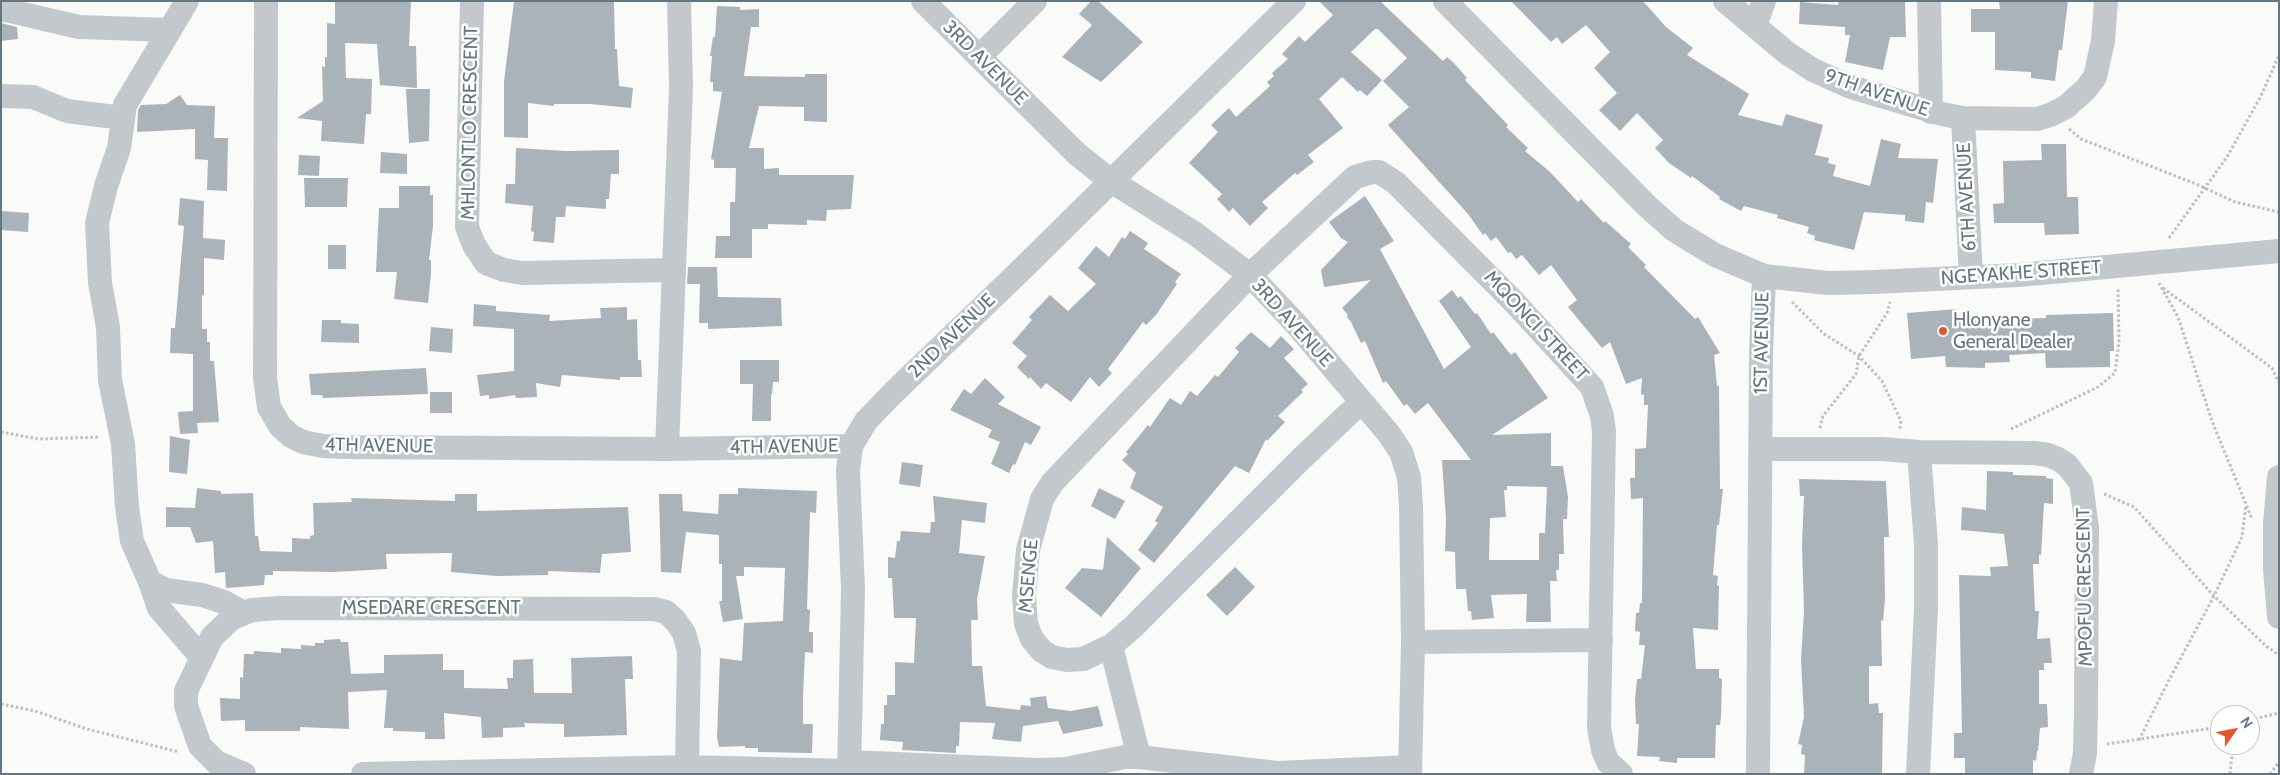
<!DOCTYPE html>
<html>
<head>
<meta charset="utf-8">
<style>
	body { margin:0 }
	#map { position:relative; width:2280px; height:775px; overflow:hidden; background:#fafaf8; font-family:Cabin,sans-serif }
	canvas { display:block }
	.frame { position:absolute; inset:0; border:2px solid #657683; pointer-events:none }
	.north { position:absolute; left:2210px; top:705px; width:50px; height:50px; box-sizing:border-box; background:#fff; border:1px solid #c1c8cd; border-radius:50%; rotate:57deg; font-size:14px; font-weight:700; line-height:20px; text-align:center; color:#657683 }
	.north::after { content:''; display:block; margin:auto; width:18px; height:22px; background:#e4572e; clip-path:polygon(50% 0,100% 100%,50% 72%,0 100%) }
</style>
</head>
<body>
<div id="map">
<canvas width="2280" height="775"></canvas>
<div class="frame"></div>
<div class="north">N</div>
</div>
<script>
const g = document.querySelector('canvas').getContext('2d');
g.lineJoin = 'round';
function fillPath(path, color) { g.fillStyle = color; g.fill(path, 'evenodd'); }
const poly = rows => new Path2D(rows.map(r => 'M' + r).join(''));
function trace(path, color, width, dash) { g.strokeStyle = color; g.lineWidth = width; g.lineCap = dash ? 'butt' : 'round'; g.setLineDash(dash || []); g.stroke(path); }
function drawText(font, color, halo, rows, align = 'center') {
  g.font = font + ' Cabin,sans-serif'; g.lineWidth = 5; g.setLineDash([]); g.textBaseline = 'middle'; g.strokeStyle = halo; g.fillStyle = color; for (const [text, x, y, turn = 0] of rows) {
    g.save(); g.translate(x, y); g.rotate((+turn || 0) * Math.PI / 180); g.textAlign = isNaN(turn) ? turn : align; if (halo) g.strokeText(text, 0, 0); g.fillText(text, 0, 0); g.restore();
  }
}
fillPath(poly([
	[335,1,411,1,409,46,416,46,417,88,380,85,377,44,345,43,346,78,372,79,371,114,366,114,364,144,321,141,322,121,297,118,323,101,322,66,325,67,325,57,327,57,327,23,335,24],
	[514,1,614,1,615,49,617,49,619,86,633,88,631,108,590,104,554,104,554,106,528,103,528,138,504,137,504,81],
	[1091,1,1098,1,1143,42,1101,82,1062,57,1092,25,1079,14],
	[1319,1,1380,1,1443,61,1447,57,1454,63,1467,78,1465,80,1508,125,1506,127,1528,148,1525,151,1550,172,1578,202,1581,199,1604,223,1605,221,1631,244,1628,247,1646,265,1644,267,1695,319,1698,317,1720,353,1714,355,1717,386,1719,386,1720,489,1723,489,1719,525,1717,525,1713,575,1718,576,1717,585,1719,586,1718,630,1693,628,1696,669,1719,669,1719,678,1722,679,1721,716,1720,725,1716,725,1715,758,1677,758,1677,763,1659,761,1660,757,1637,756,1639,724,1636,724,1635,700,1637,679,1641,679,1645,645,1639,645,1640,632,1635,631,1636,613,1639,613,1640,603,1642,603,1643,498,1631,499,1630,478,1635,478,1635,449,1646,448,1648,405,1644,405,1644,395,1641,394,1642,378,1626,384,1610,342,1602,348,1568,307,1577,300,1551,265,1539,275,1522,255,1516,259,1511,252,1508,253,1496,237,1491,241,1485,233,1483,235,1468,214,1388,125,1409,107,1383,81,1407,58,1378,29,1375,29,1351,52,1382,80,1367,96,1360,90,1358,92,1342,77,1319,99,1343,128,1308,155,1314,162,1297,175,1295,173,1262,202,1268,208,1250,226,1233,208,1229,212,1217,199,1222,194,1189,163,1218,132,1211,125,1229,108,1236,117,1270,86,1267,82,1274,76,1272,73,1288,59,1282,54,1299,36,1305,42,1333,15],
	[1511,1,1643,1,1666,27,1693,48,1687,55,1749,94,1738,115,1782,126,1786,114,1823,125,1815,155,1829,158,1828,163,1836,165,1833,176,1870,186,1881,139,1901,144,1898,158,1938,159,1933,203,1926,202,1924,223,1905,221,1905,215,1864,212,1854,250,1814,240,1815,236,1807,233,1809,227,1777,218,1778,215,1744,206,1741,211,1719,199,1720,197,1692,176,1691,178,1669,163,1655,148,1663,140,1637,113,1620,131,1599,110,1617,93,1594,68,1610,52,1586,25,1562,44,1557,37,1551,42],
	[1839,1,1905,2,1906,37,1890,37,1883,70,1845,62,1850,35,1845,35,1845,27,1799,24,1800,2,1838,5],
	[1999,1,2068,1,2062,50,2059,50,2055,81,2031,78,2031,72,1995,70,1995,32,1971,32,1971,9,2000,9],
	[717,6,740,7,740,10,759,9,759,27,751,27,744,76,805,77,805,74,827,74,827,122,804,121,804,107,759,106,749,148,764,148,764,169,779,168,779,175,854,175,851,209,827,210,826,221,807,220,807,225,768,224,768,229,752,229,752,258,715,258,716,236,730,236,730,202,735,202,736,168,714,168,714,160,711,159,722,92,713,91,713,82,710,82,712,56,710,56,713,37,715,37],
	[1,23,17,27,18,39,1,41],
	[406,89,430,89,429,141,409,143],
	[180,95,187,105,215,106,214,138,228,138,227,191,207,190,208,160,195,159,195,129,137,132,138,110,141,105,166,104],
	[2041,144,2066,144,2067,197,2078,197,2079,234,2045,235,2044,223,1994,223,1993,204,2004,203,2003,161,2042,160],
	[516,148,566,151,619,150,619,174,611,174,609,199,606,199,606,209,566,206,565,217,556,217,554,243,533,241,534,232,531,231,533,206,505,203,506,184,515,184],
	[381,152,407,154,407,174,380,173],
	[299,155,320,156,319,176,298,175],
	[304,178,348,178,347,207,305,207],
	[399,186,430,186,430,195,433,195,433,226,429,260,431,260,431,273,428,303,394,299,397,272,376,272,379,208,399,208],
	[1365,196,1394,241,1380,249,1444,369,1471,347,1439,301,1452,290,1458,298,1461,296,1475,314,1477,313,1491,334,1493,332,1511,355,1515,352,1548,398,1492,435,1551,433,1551,466,1563,466,1568,497,1567,519,1563,519,1564,554,1559,554,1559,570,1556,570,1557,581,1550,581,1551,622,1526,622,1527,594,1491,595,1494,618,1472,620,1471,611,1468,611,1466,589,1456,589,1455,552,1445,551,1446,519,1442,460,1471,460,1428,403,1415,414,1407,404,1404,406,1386,381,1383,383,1365,341,1361,343,1351,322,1347,317,1348,315,1342,308,1371,280,1324,287,1321,270,1348,242,1341,238,1329,222],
	[1507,486,1547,487,1545,533,1539,533,1539,560,1489,560,1490,518,1506,517,1504,490,1507,490],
	[180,198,204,201,203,238,225,240,224,260,204,258,204,296,202,295,202,329,207,329,207,342,210,342,210,361,214,361,219,422,197,423,198,433,180,434,178,412,193,411,193,354,170,353,171,328,175,328,184,226,178,225],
	[1,211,29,213,28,232,1,230],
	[1130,231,1148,243,1144,249,1181,274,1175,282,1177,284,1156,315,1146,325,1143,322,1108,369,1112,373,1099,387,1090,377,1071,402,1046,383,1041,389,1030,377,1029,379,1017,367,1027,356,1012,343,1032,320,1029,317,1050,295,1068,311,1096,284,1078,268,1096,246,1109,257,1122,237,1125,239],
	[328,245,346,245,346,269,328,269],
	[688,267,717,267,718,297,781,298,782,326,708,329,708,323,699,323,700,284,687,284],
	[474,304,496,306,496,311,550,315,549,321,601,318,600,308,627,307,627,320,637,319,638,360,641,360,642,377,620,377,620,380,562,375,560,387,536,383,537,397,516,398,515,395,489,399,489,395,480,396,477,375,514,371,514,329,473,326],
	[1957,309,1957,316,1976,314,1976,320,2046,318,2046,315,2113,313,2114,351,2110,351,2110,367,2046,368,2045,353,2009,355,2010,362,1985,363,1985,368,1946,367,1945,356,1911,359,1907,313],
	[322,320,341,320,341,323,359,324,359,343,321,342],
	[431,327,453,329,452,353,429,351],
	[1251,332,1270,348,1281,336,1294,349,1284,358,1308,384,1301,390,1303,392,1278,416,1285,422,1267,441,1266,439,1249,473,1235,466,1154,563,1138,550,1158,523,1155,521,1163,507,1130,488,1136,473,1122,460,1128,454,1126,452,1148,425,1150,427,1170,398,1181,405,1190,391,1197,396,1215,375,1218,377,1239,352,1235,348],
	[740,360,779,360,779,382,773,382,772,394,771,394,771,421,752,421,753,384,740,384],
	[426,368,428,394,323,398,322,395,311,395,309,374],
	[985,378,1005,397,998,404,1041,427,1031,445,1025,442,1015,465,1013,464,1009,473,991,464,1000,442,988,437,992,430,950,410,964,389,971,394],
	[430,392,452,392,452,413,430,413],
	[170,436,190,440,187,474,169,472],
	[902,462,923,465,920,487,899,484],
	[1987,471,2013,472,2013,475,2046,476,2046,478,2053,479,2053,504,2044,503,2041,555,2039,555,2039,564,2033,564,2035,611,2039,611,2037,639,2050,638,2052,663,2044,663,2044,670,2039,670,2039,704,2047,704,2048,727,2040,728,2038,751,2037,751,2036,761,2033,760,2033,774,1965,774,1965,758,1954,758,1954,733,1962,733,1959,575,1991,576,1990,567,2008,566,2004,534,1961,530,1962,507,1986,510],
	[1799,479,1886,481,1889,537,1884,537,1885,599,1883,621,1881,620,1882,666,1869,666,1869,704,1878,703,1879,713,1883,713,1882,774,1804,774,1805,755,1801,754,1802,745,1798,744,1804,717,1801,660,1804,611,1802,545,1804,496,1800,496],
	[197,488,221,491,221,494,253,493,255,536,258,536,260,551,292,552,292,538,310,539,310,536,314,535,313,503,352,502,351,498,455,501,455,494,477,494,477,511,628,507,631,552,602,554,600,573,548,571,548,575,497,576,451,572,452,553,386,554,387,569,334,572,273,571,273,575,265,575,264,585,226,588,225,572,215,573,213,541,196,543,190,527,166,527,166,507,195,508],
	[738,488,817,491,816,513,810,512,807,609,810,610,809,632,813,632,813,653,805,652,803,696,803,724,813,724,812,753,758,752,758,748,745,748,745,746,719,747,717,737,720,658,742,661,744,623,783,621,785,568,744,567,744,576,736,576,743,619,723,622,719,601,722,601,722,564,719,564,719,535,686,532,681,573,661,572,659,494,682,494,683,511,718,514,719,494,738,494],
	[1099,488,1125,501,1115,519,1091,506],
	[933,496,987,503,985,523,962,520,959,553,985,556,977,599,978,620,971,620,972,666,982,666,986,706,1020,710,1021,705,1031,706,1030,698,1046,696,1048,708,1071,711,1098,706,1103,726,1063,734,1058,721,1023,726,1021,742,992,739,995,723,960,722,959,746,956,746,956,753,902,750,903,742,880,740,881,724,884,724,884,705,887,705,887,695,895,695,895,662,914,663,916,618,894,618,892,578,888,578,888,557,895,558,897,541,900,541,901,531,930,533,931,522,935,522],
	[1107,537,1141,568,1101,617,1065,588,1082,568,1103,570],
	[1235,567,1255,587,1227,616,1206,595],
	[340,639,341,642,348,642,351,674,384,673,384,655,443,654,443,670,464,670,464,688,508,689,507,678,513,678,513,660,533,659,534,693,572,693,571,658,632,656,633,679,625,679,627,735,564,737,564,724,524,723,525,727,503,728,503,737,482,738,481,717,444,713,445,739,425,739,425,732,393,731,393,728,384,728,387,690,348,692,349,729,300,727,300,731,245,731,245,720,221,721,220,698,240,699,240,677,243,678,244,654,254,654,254,651,281,653,281,648,301,649,301,645,315,646,315,643,324,643,324,640]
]), '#aab3b9');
trace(poly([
	[2069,129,2081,139,2196,184,2235,202,2279,212],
	[2169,238,2227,157,2261,96,2279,55],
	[2159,283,2178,317,2212,421,2252,519],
	[2163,288,2272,368,2279,383],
	[1792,302,1824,334,1859,356,1882,381,1901,421,1900,429],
	[1820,428,1823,416,1856,374,1859,356,1887,313,1890,302],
	[2011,429,2098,387,2115,373,2119,341,2118,288],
	[1,432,38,439,100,437],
	[2104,494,2134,507,2214,596,2266,646,2279,655],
	[1,704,35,711,87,729,179,752],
	[2250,720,2279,713],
	[2139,740,2169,680,2214,596,2242,537,2246,505],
	[2107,744,2220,727],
	[2230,774,2233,745],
	[2270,774,2279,762]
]), '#bbbfc2', 3, [2.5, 2.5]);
trace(poly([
	[187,1,125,105,119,148,106,186,97,223,100,283,108,327,110,380,123,444,127,507,132,541,150,582,159,608,201,657],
	[266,1,265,378,269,407,280,426,291,436,303,442,323,446,345,447,667,449,851,446],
	[472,1,467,227,474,245,486,263,504,270,522,273,672,270],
	[923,1,1077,154,1111,181,1194,233,1250,275,1296,324,1389,434,1401,452,1409,477,1411,505,1413,642,1410,774],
	[1445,1,1647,206,1674,230,1715,255,1764,276,1761,353,1758,774],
	[1725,1,1787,53,1813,70,1851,87,1942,114,1963,118,2037,119,2050,115,2066,107,2086,89,2095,77,2103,41,2106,1],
	[1929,1,1931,112],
	[1,9,79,27,170,30],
	[1755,26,1764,1],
	[979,57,1035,1],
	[1,96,33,97,67,111,123,118],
	[1963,118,1971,277],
	[1764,276,1828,283,1873,282,2019,275,2279,251],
	[1361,402,1300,460,1133,627,1111,646,1083,659,1067,660,1052,657,1042,651,1032,639,1026,624,1024,596,1028,550,1042,499,1052,483,1250,275,1355,177,1372,172,1379,172,1396,183,1515,303,1592,387,1602,416,1604,431,1599,728,1603,750,1608,762,1621,774],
	[667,449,681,88,679,1],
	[1762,449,1882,449,1919,452,1926,544,1926,609,1918,774],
	[1919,452,2034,453,2048,455,2058,459,2067,465,2081,483,2087,528,2086,713,2085,753,2081,774],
	[2279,477,2275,524,2275,569,2279,617],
	[150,582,166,590,202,595,224,602,244,613],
	[1413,642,1601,640],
	[1111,646,1139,757],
	[849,762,1039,770,1066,769,1125,757,1139,757,1277,773,1410,767],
	[244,774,216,762,200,746,186,706,186,691,212,637,232,618,252,610,279,608,654,609,666,612,675,620,684,633,689,651,687,767],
	[363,774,687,767,849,771],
	[849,774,853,590,848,471,851,446,866,421,894,392,1016,275,1294,1]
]), '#c3c8cc', 24);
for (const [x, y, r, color] of [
	[1943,331,5,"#e4572e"]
]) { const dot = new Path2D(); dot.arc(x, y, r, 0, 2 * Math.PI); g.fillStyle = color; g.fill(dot); trace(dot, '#fff', 2); }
drawText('19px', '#657683', '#fff', [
	["3RD AVENUE",985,63,45],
	["9TH AVENUE",1877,93,19],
	["MHLONTLO CRESCENT",470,123,-89],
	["6TH AVENUE",1967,197,-93],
	["NGEYAKHE STREET",2021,273,-4],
	["3RD AVENUE",1292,323,48],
	["MQONCI STREET",1536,326,47],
	["2ND AVENUE",952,336,-44],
	["1ST AVENUE",1762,343,-89],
	["4TH AVENUE",379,446,1],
	["4TH AVENUE",784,447,-1],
	["MSENGE",1029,576,-85],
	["MPOFU CRESCENT",2085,587,-91],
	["MSEDARE CRESCENT",431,608]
]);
drawText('19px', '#657683', '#fff', [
	["Hlonyane",1953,320],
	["General Dealer",1953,342]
], 'left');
</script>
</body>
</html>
